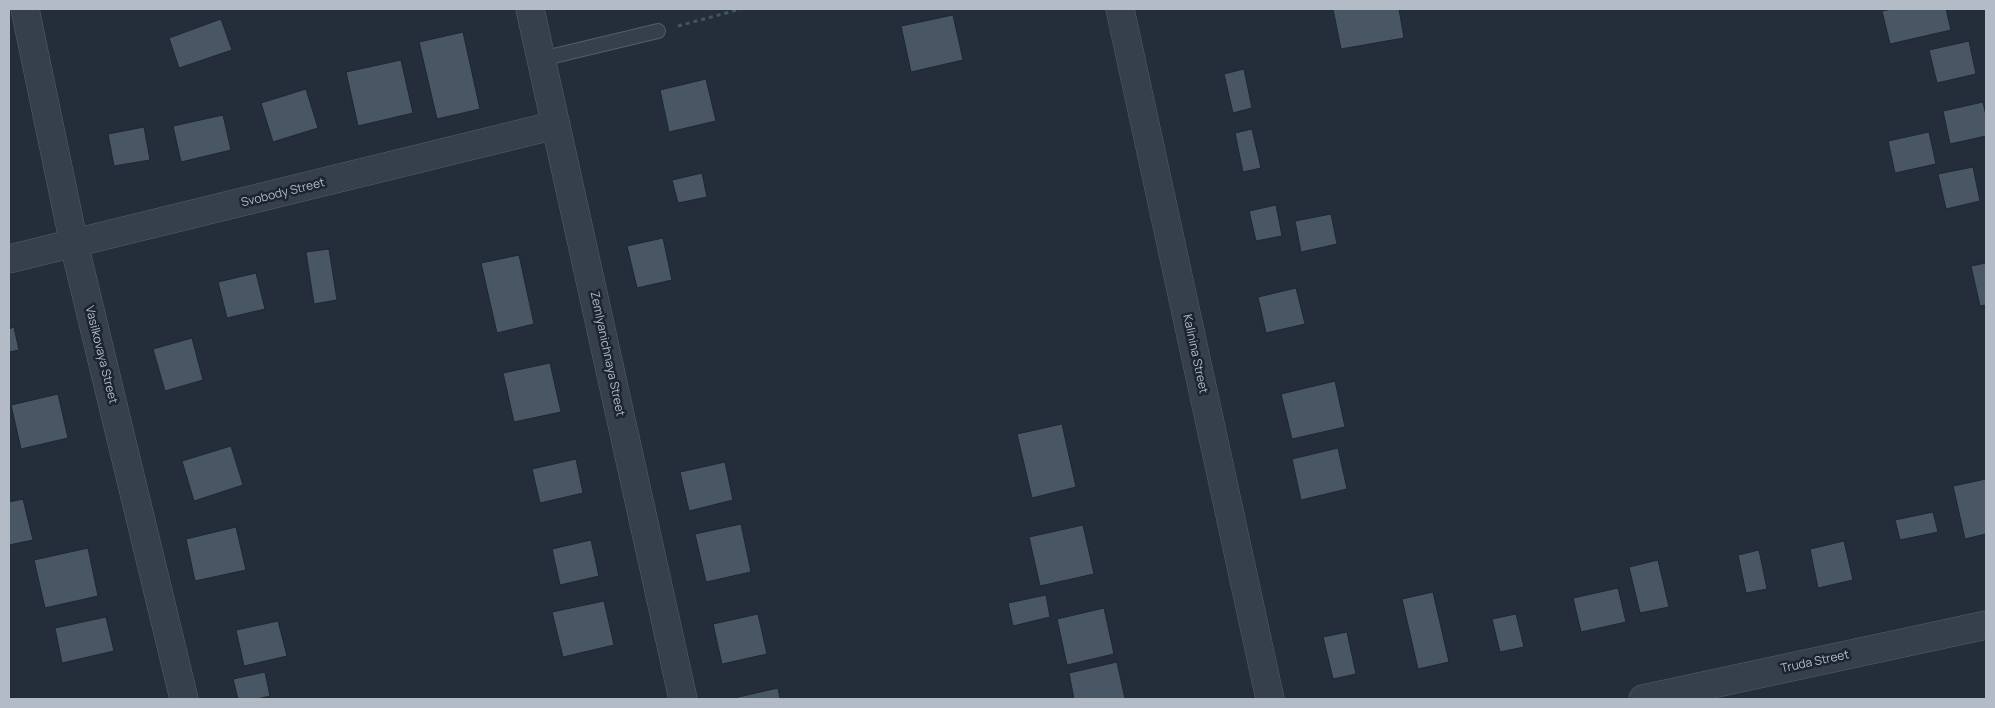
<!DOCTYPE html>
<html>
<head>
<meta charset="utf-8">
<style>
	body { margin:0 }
	#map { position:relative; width:1995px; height:708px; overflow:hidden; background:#232e3a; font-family:Manrope,sans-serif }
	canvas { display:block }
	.frame { position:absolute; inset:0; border:10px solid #b2bbc6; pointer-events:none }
</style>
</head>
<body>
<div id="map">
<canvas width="1995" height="708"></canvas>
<div class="frame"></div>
</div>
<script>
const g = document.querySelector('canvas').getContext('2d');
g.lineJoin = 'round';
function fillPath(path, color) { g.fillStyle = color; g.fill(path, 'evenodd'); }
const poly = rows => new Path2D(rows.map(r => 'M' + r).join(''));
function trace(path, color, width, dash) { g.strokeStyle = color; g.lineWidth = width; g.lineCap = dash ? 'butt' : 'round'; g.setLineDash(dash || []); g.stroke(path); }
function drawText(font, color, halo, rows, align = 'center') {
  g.font = font + ' Manrope,sans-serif'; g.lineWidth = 5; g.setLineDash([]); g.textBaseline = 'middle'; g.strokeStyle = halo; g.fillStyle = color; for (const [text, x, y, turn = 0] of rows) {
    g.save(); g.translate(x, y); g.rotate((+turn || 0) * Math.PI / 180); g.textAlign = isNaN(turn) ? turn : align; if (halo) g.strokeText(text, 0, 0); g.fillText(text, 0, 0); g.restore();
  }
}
const building = poly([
	[1333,9,1399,9,1404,38,1341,49,1333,9],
	[1892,9,1946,9,1951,30,1890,44,1882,11,1892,9],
	[953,15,963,60,911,72,901,26,953,15],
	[221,19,232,50,179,68,169,38,221,19],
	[463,32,480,109,437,119,419,42,463,32],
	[1969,41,1976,74,1937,83,1929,50,1969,41],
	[401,60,413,113,358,126,346,72,401,60],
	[1244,69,1252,108,1233,113,1224,74,1244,69],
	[706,79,716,121,669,132,660,90,706,79],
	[306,89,318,128,273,142,261,103,306,89],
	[1983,102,1986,116,1986,136,1950,144,1943,111,1983,102],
	[223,115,231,150,181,162,173,126,223,115],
	[144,127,150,160,114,166,108,134,144,127],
	[1252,129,1261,168,1243,172,1235,133,1252,129],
	[1929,132,1936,164,1895,173,1888,141,1929,132],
	[1973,167,1980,201,1946,209,1938,174,1973,167],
	[702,173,707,197,678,203,672,180,702,173],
	[1276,205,1282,236,1256,241,1249,211,1276,205],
	[1331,214,1337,244,1301,252,1295,221,1331,214],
	[663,238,672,280,637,288,627,246,663,238],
	[329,249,337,300,314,304,306,252,329,249],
	[519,255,534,324,497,333,481,263,519,255],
	[1986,263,1986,305,1980,306,1971,266,1986,263],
	[256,273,265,309,227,318,218,282,256,273],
	[1296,288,1305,324,1266,333,1258,297,1296,288],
	[14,327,19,350,9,352,9,329,14,327],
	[192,338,203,380,165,391,153,349,192,338],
	[550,363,561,412,514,422,503,373,550,363],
	[1335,381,1345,427,1292,439,1281,394,1335,381],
	[58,394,68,438,21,449,11,405,58,394],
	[1062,424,1076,487,1032,498,1017,434,1062,424],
	[231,446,243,485,194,501,182,461,231,446],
	[1338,448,1347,489,1301,500,1292,459,1338,448],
	[576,459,583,493,540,503,532,469,576,459],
	[725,462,733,500,689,511,680,472,725,462],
	[1986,479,1986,534,1965,539,1953,486,1986,479],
	[23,499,33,540,9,545,9,502,23,499],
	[1933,512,1938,532,1900,540,1895,520,1933,512],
	[741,524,751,572,706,582,695,534,741,524],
	[1083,525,1094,574,1040,586,1029,537,1083,525],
	[236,527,246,570,195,581,186,539,236,527],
	[591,540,599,576,560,585,552,549,591,540],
	[1844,541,1853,580,1818,588,1810,549,1844,541],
	[88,548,98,596,45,608,34,560,88,548],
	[1759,550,1767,589,1746,593,1738,555,1759,550],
	[1658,560,1669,607,1640,613,1629,567,1658,560],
	[1618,588,1626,622,1581,632,1573,598,1618,588],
	[1433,592,1449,662,1418,669,1402,599,1433,592],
	[1046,595,1050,617,1013,626,1008,603,1046,595],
	[604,601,614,645,563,657,552,612,604,601],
	[1104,608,1114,654,1067,665,1057,619,1104,608],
	[758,614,767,654,722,664,713,624,758,614],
	[1516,614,1524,647,1500,652,1492,619,1516,614],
	[106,617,114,651,62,663,55,628,106,617],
	[278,621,287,656,244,666,236,630,278,621],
	[1347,632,1356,674,1333,679,1323,637,1347,632],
	[1117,662,1125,699,1074,699,1069,673,1117,662],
	[265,672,270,696,257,699,238,699,233,679,265,672],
	[778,688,780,699,734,699,734,698,778,688]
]);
fillPath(building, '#495663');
trace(building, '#1e2731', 1);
const lane = poly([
	[541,59,658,31]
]);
const street = poly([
	[25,9,74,244,184,699],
	[530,9,683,699],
	[1120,9,1270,699],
	[9,259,556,125],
	[1643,699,1986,625]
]);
trace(lane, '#555e68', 16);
trace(street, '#555e68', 29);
trace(poly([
	[678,26,741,9]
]), '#425758', 3, [4, 4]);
trace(lane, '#36404a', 14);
trace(street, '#36404a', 28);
drawText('12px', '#b2bbc6', '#1c252f', [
	["Svobody Street",283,193,-14],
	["Zemlyanichnaya Street",607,354,78],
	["Kalinina Street",1195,354,78],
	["Vasilkovaya Street",101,355,76],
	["Truda Street",1815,662,-12]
]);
</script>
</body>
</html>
